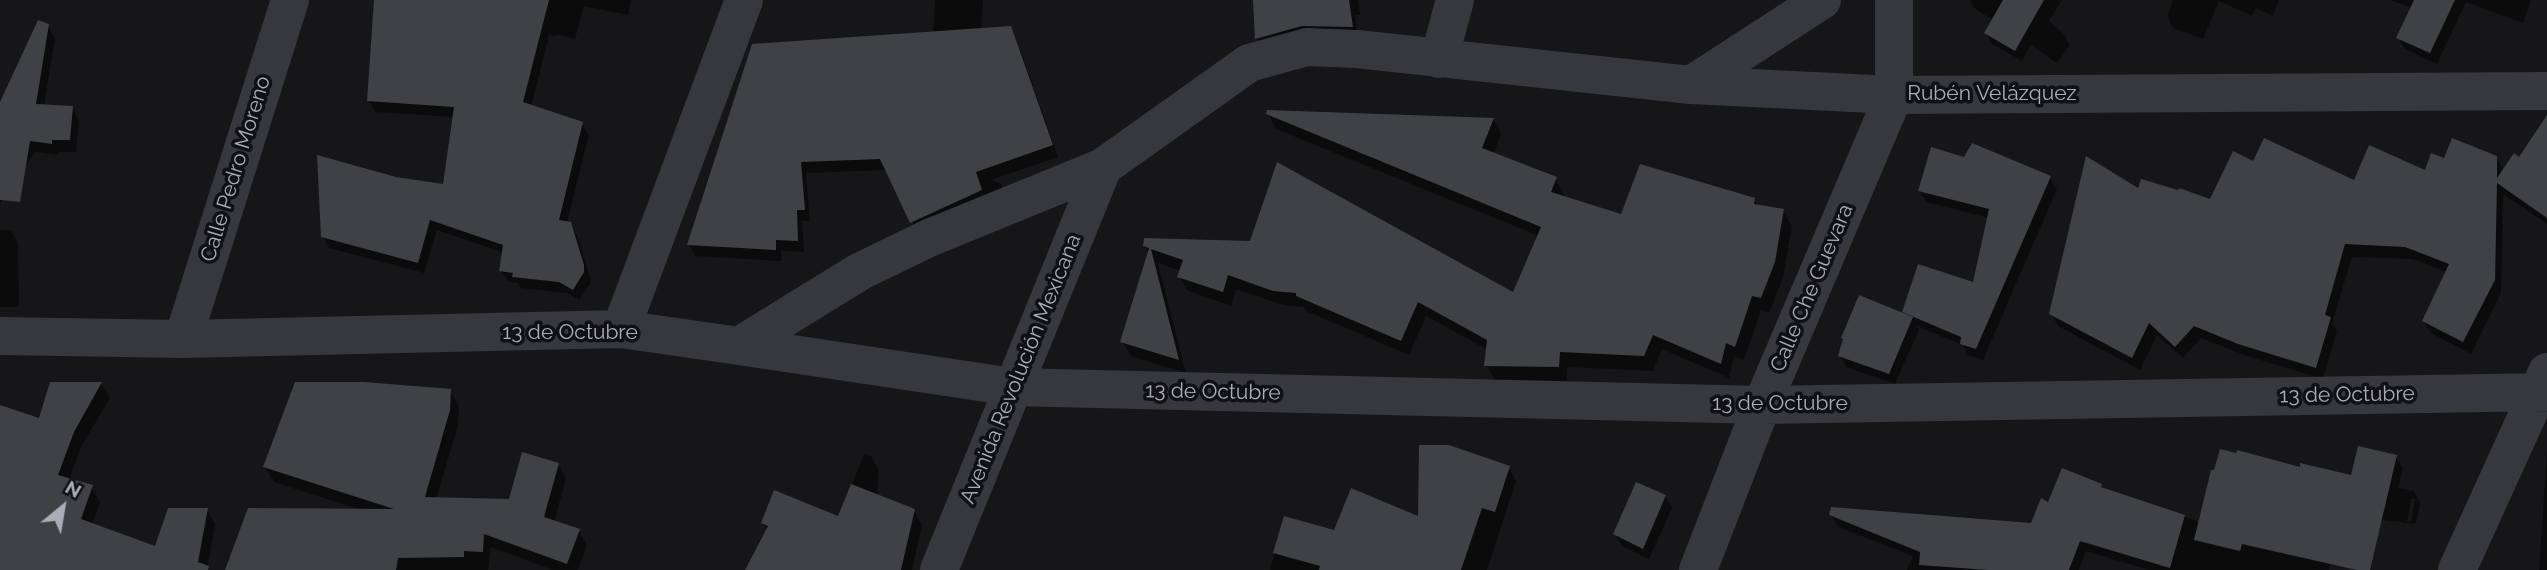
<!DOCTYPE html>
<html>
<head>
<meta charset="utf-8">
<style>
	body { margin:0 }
	#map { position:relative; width:2547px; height:570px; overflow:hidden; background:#161618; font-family:Raleway,sans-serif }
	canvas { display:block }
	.north { position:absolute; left:28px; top:472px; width:70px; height:70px; -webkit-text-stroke:5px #111113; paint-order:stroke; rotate:30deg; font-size:19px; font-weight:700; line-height:28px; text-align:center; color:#a8adb8 }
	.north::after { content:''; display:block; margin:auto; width:24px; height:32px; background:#a8adb8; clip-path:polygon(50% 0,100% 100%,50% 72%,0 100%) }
</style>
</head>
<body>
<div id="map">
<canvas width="2547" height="570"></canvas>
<div class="north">N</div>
</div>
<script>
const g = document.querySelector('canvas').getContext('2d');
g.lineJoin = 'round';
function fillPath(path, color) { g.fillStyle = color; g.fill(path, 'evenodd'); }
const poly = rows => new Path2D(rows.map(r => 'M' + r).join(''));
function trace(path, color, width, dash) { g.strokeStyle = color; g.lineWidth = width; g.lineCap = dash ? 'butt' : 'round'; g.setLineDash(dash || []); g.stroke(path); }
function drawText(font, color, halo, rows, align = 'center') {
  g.font = font + ' Raleway,sans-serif'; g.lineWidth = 7; g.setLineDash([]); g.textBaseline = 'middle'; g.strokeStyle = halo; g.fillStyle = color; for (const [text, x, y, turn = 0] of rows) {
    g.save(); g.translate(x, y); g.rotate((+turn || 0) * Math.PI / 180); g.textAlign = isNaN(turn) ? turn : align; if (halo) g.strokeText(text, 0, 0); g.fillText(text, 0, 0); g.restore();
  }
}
fillPath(poly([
	[393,0,631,0,628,15,584,6,575,39,556,34,556,36,549,35,531,107,582,124,589,135,567,223,570,223,577,235,590,277,590,284,579,300,567,293,521,288,518,283,508,282,501,270,504,253,437,230,424,273,329,248,322,236,395,179,445,186,454,117,375,112,368,100],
	[935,0,983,0,972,147,1014,39,1020,49,1058,157,991,180,1000,183,1006,193,918,233,887,170,806,173,810,221,802,221,804,252,781,251,781,261,695,256,689,244,933,33],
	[1255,0,1358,0,1360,15,1355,15,1358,38,1263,49,1257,38],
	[1970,0,2062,0,2049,21,2064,34,2070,45,2057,63,2031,45,2022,61,1992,44,1986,33,1993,20,1974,8],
	[2173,0,2279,0,2273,16,2256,8,2252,16,2219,1,2203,39,2173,28,2167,16],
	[2390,0,2531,0,2523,23,2466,2,2437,64,2405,49,2398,38,2412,8],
	[48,26,55,38,44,106,72,108,79,120,76,152,59,152,59,155,35,152,0,204,0,111],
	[1268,113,1493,119,1501,134,1493,155,1555,179,1564,194,1563,198,1622,216,1754,200,1758,206,1783,211,1792,226,1783,278,1769,313,1761,310,1744,360,1734,356,1729,378,1662,349,1653,371,1567,367,1567,381,1495,380,1486,365,1488,350,1426,316,1409,355,1306,311,1304,307,1283,305,1236,289,1231,306,1188,291,1179,276,1181,271,1158,263,1186,373,1131,356,1122,341,1149,254,1144,246,1514,295,1539,236,1276,129],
	[2496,157,2504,171,2547,165,2547,224,2503,194,2501,293,2471,354,2431,333,2423,321,2447,272,2413,259,2352,257,2332,323,2337,331,2323,379,2247,356,2201,338,2183,358,2157,335,2140,370,2058,326,2051,313,2138,190,2211,202,2254,164,2355,182,2426,173,2445,161],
	[1965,159,2050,177,2057,189,1983,360,1968,355,1963,345,1916,326,1919,330,1895,384,1846,367,1840,355,1907,316,1904,312,1975,285,1989,218,1926,202,1919,190],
	[0,230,11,230,18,243,19,307,0,307],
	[51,383,101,384,110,398,81,447,69,480,91,487,100,502,92,525,156,548,207,510,215,524,207,570,0,570,0,413,41,420],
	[450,391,459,406,458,426,436,499,510,501,558,464,566,479,554,522,579,531,587,545,578,570,553,570,491,547,488,570,227,570,361,510,274,482,265,467],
	[2547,452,2547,570,2539,570],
	[864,454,871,456,879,470,877,496,914,511,922,525,912,570,747,570,768,531,763,523,839,519],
	[2396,457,2403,468,2398,488,2414,491,2420,503,2416,524,2343,515,2329,570,2149,570,2086,551,2079,570,1907,570,1913,556,1838,527,1831,515,2032,525,2049,504,2101,486,2103,489,2200,522,2301,469,2352,477],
	[2411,499,2415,499,2411,522,2407,522],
	[1509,467,1516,481,1487,570,1270,570,1285,518,1335,533,1420,518],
	[1665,496,1672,508,1649,559,1622,546,1615,534]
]), '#0007');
fillPath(poly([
	[374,0,549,0,523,102,583,122,559,220,571,222,584,265,584,272,573,290,559,282,512,277,513,273,499,271,503,245,430,220,418,263,321,237,317,155,396,177,443,184,454,107,367,101],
	[1253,0,1349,0,1353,27,1302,26,1255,39],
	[2003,0,2044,0,2015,51,1984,33],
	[2414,0,2455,0,2430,53,2396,38],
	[38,20,49,24,36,104,73,106,70,140,52,140,52,144,30,141,20,202,0,200,0,102],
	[1011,26,1053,145,976,172,982,190,910,223,880,159,801,162,805,210,797,210,798,241,776,240,776,250,687,245,752,44],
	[1267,110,1494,118,1482,148,1557,177,1551,192,1621,214,1640,164,1755,198,1754,204,1784,209,1775,262,1761,298,1752,296,1735,347,1726,343,1721,364,1653,335,1644,356,1560,352,1559,367,1484,366,1487,340,1418,302,1401,341,1296,296,1296,293,1273,291,1228,275,1223,292,1177,277,1183,260,1151,249,1179,360,1120,342,1149,248,1143,246,1144,238,1250,241,1277,162,1513,292,1541,227,1266,114],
	[2547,115,2547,218,2497,183,2495,280,2463,342,2422,321,2449,264,2405,247,2345,244,2325,315,2331,317,2316,368,2238,344,2194,326,2175,347,2149,323,2132,358,2049,314,2086,156,2138,188,2141,179,2178,190,2179,188,2210,199,2233,151,2253,161,2264,138,2354,180,2369,145,2425,170,2431,153,2444,158,2452,138,2497,156,2497,178,2514,153,2519,157],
	[1972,143,2051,176,1976,349,1960,344,1961,337,1902,312,1918,264,1973,282,1989,209,1918,191,1931,147,1964,157],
	[1859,295,1913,317,1889,374,1838,356,1843,339,1841,338],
	[50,382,102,382,74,432,58,475,93,485,81,519,155,546,168,508,208,508,198,562,209,566,208,570,0,570,0,405,39,418],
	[295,382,364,382,451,389,450,410,425,497,509,499,522,452,559,463,544,517,580,529,567,564,484,534,483,552,464,551,464,557,398,558,396,570,225,570,248,508,394,509,263,467],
	[1419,445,1449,445,1510,466,1495,512,1482,508,1461,570,1319,570,1320,566,1273,553,1284,516,1334,530,1351,488,1418,516],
	[2358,446,2397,455,2370,570,2357,570,2242,544,2240,551,2194,540,2211,470,2214,470,2220,449,2236,453,2237,450,2300,467,2300,463,2351,475],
	[2062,468,2102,484,2101,487,2185,515,2170,568,2080,541,2069,570,1989,570,1919,565,1920,552,1829,515,1831,507,2031,523,2041,498,2048,502],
	[1636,482,1666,495,1643,549,1613,534],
	[851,484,915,509,901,570,745,570,768,526,761,523,774,490,838,516]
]), '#404145');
trace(poly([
	[1439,59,1455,0],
	[1691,85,1822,0],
	[621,329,744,0],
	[0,336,183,339,621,329,739,346,859,272,929,238,1103,167,1249,63,1307,47,1357,49,1691,85,1894,95,2547,91],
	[183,339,290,0],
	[739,346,1013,387,1762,405,2547,392],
	[939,570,1103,167],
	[1698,570,1762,405,1894,95,1894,0],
	[2457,570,2547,372]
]), '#37383d', 38);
drawText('21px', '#a8adb8', '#111113', [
	["Rubén Velázquez",1992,94],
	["Calle Pedro Moreno",236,169,-73],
	["Calle Che Guevara",1812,288,-67],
	["13 de Octubre",570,333],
	["Avenida Revolución Mexicana",1021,369,-68],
	["13 de Octubre",1213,392,1],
	["13 de Octubre",2347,395,-1],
	["13 de Octubre",1780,404]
]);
</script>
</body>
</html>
